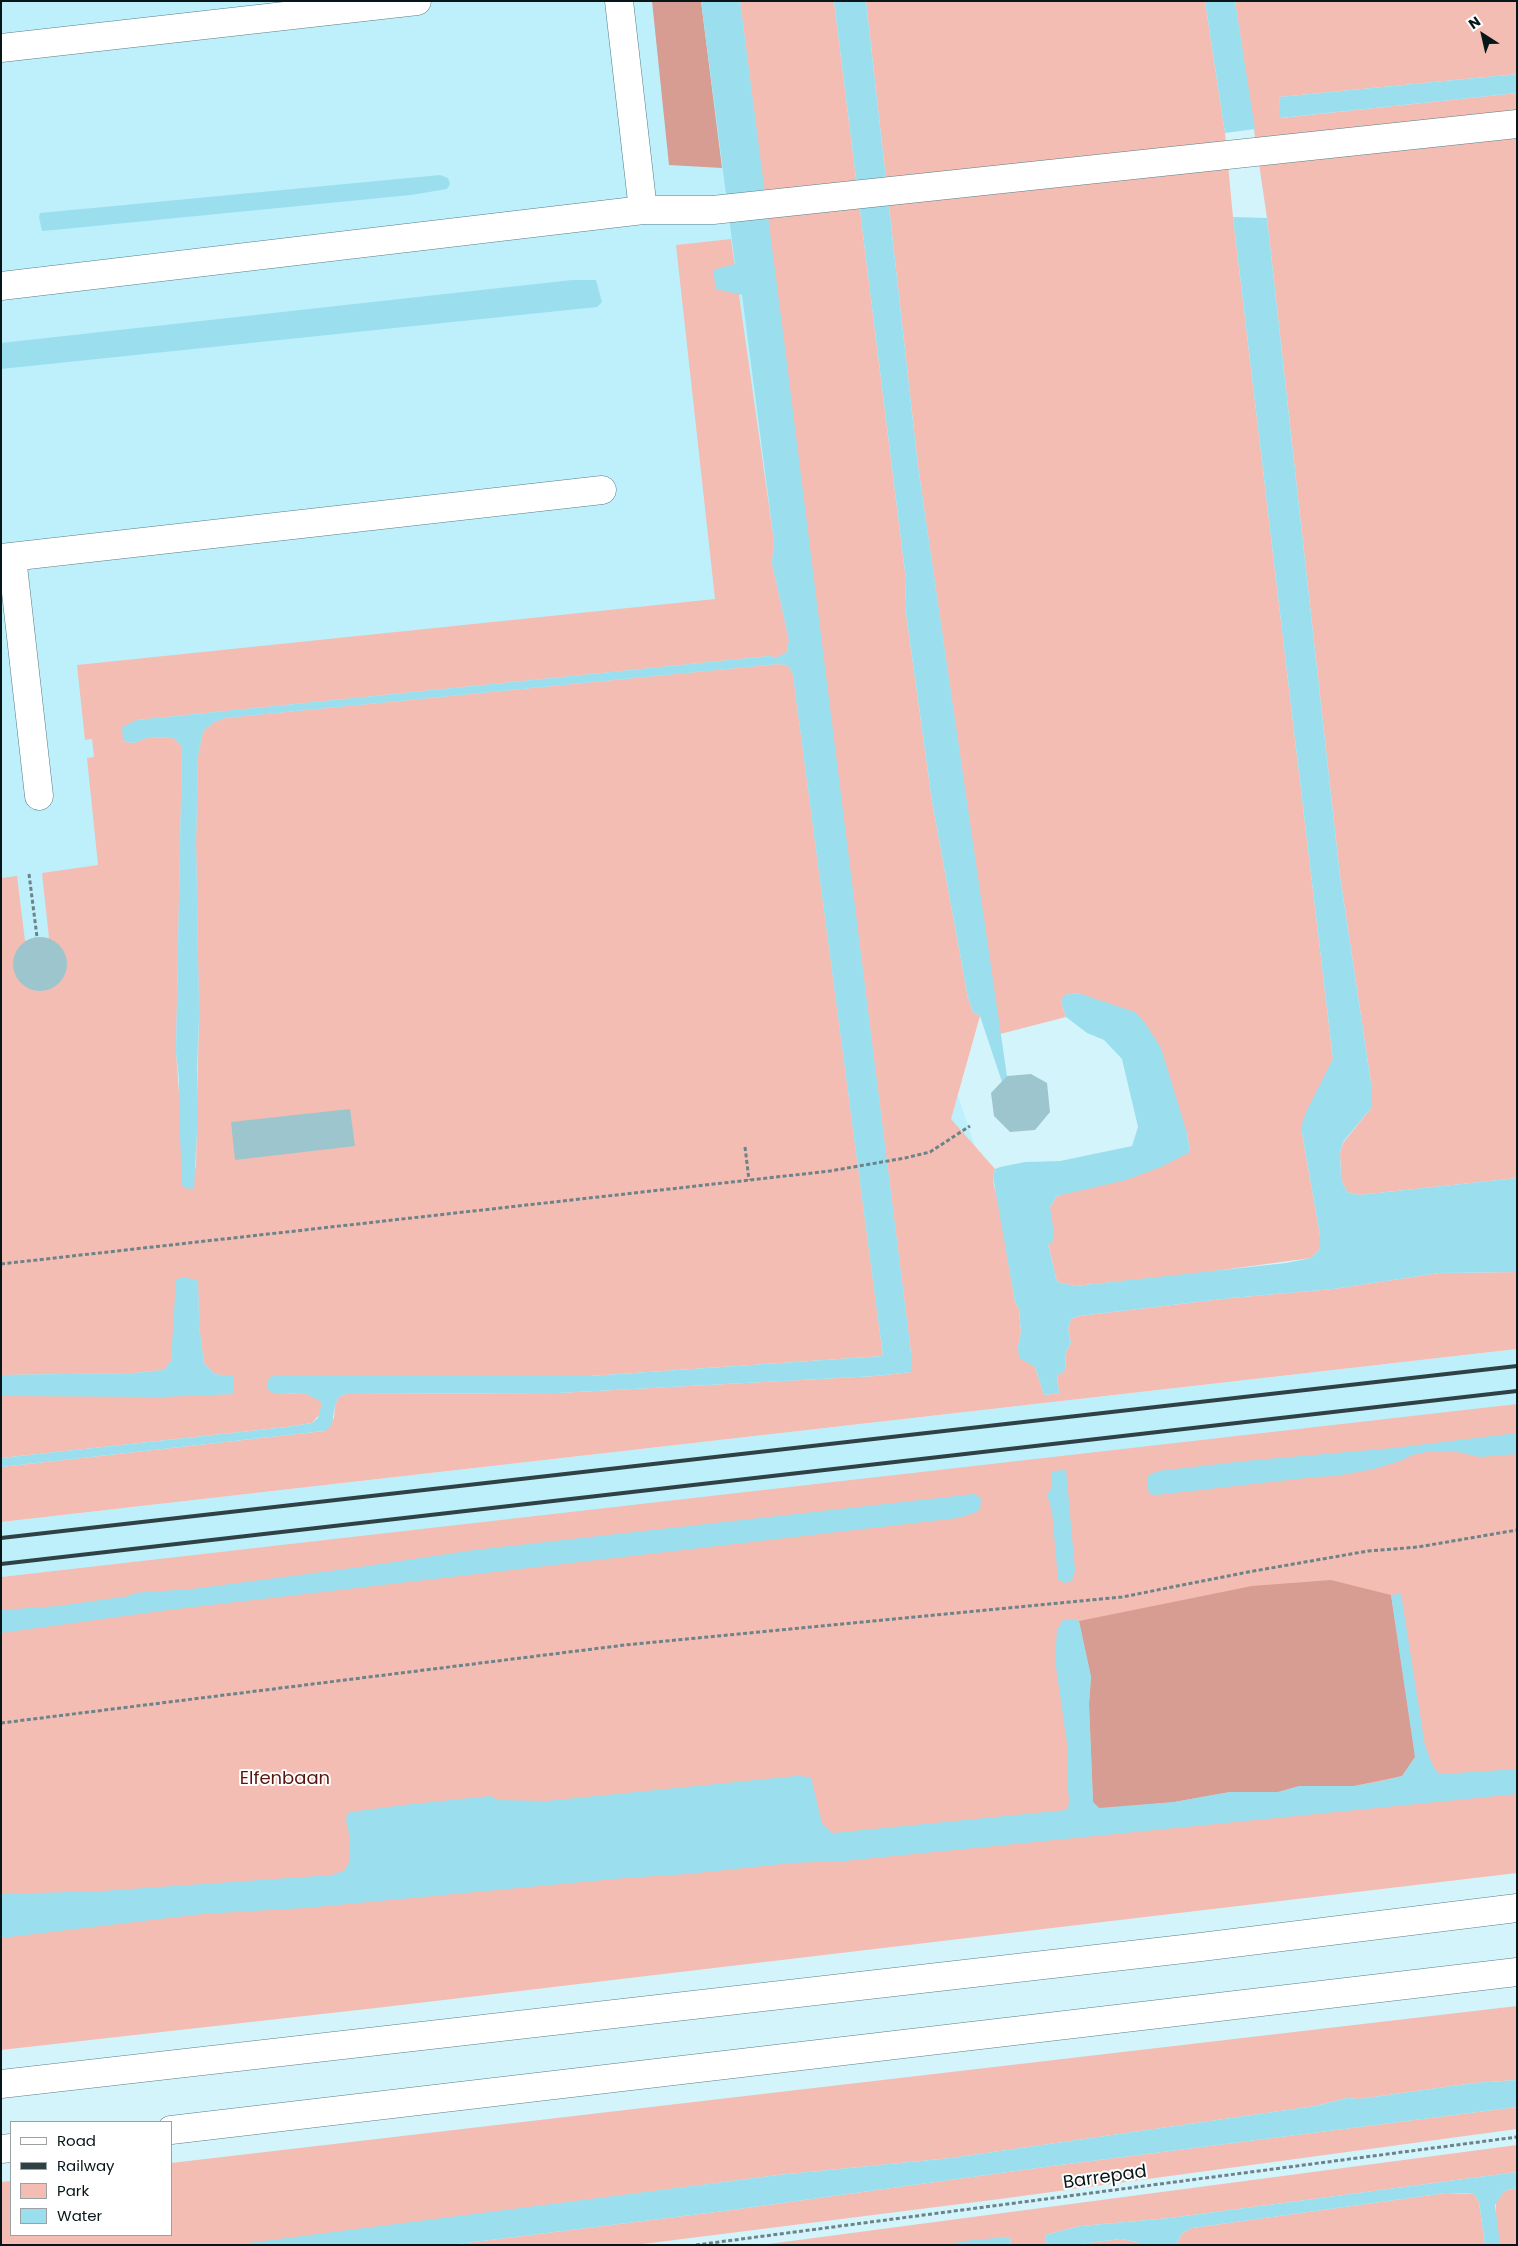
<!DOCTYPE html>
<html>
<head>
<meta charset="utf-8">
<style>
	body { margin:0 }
	#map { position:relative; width:1518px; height:2246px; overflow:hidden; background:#d4f4fc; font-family:Poppins,sans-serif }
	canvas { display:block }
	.frame { position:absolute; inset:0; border:2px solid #071619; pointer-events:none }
	.legend { position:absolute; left:10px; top:2121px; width:162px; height:115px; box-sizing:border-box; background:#fff; border:1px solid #9ca2a3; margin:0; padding:6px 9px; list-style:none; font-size:15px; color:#071619 }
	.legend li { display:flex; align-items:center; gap:10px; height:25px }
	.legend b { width:25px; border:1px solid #9ca2a3 }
	.north { position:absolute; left:1458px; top:10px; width:50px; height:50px; -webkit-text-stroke:4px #fff; paint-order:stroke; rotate:325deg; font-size:14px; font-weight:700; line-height:20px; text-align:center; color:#071619 }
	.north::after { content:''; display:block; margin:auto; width:18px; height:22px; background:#071619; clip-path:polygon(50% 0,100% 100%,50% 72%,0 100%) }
</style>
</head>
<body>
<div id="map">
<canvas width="1518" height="2246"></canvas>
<div class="frame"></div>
<ul class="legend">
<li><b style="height:6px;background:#fff"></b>Road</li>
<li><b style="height:6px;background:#2f4145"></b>Railway</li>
<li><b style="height:14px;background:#f3bdb3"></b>Park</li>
<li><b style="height:14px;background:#9bdfef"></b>Water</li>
</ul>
<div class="north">N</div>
</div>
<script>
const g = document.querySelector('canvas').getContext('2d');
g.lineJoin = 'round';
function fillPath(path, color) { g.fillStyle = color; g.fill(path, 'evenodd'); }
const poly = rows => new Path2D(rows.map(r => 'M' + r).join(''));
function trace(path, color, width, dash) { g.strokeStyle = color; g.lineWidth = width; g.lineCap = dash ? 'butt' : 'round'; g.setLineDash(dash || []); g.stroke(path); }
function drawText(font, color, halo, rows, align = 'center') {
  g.font = font + ' Poppins,sans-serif'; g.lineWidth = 4; g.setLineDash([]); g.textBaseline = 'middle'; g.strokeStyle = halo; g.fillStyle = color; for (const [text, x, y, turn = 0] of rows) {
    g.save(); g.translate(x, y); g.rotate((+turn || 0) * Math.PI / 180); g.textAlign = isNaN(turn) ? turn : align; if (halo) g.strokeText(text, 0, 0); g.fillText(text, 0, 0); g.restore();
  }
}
fillPath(poly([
	[1,1,789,1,909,948,1009,1249,993,1252,1001,1332,239,1349,1,1425],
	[1517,1349,1517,1406,1,1577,1,1522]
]), '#bef0fc');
fillPath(poly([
	[740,1,834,1,906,580,905,606,932,801,968,998,973,1012,980,1016,951,1119,995,1169,993,1177,994,1186,998,1200,1015,1302,1019,1309,1021,1332,1018,1347,1035,1367,1044,1395,1059,1393,1057,1375,1065,1369,1066,1352,1071,1343,1068,1329,1071,1319,1079,1316,1231,1298,1333,1289,1439,1273,1517,1272,1517,1349,1,1522,1,1467,324,1431,334,1418,335,1405,339,1397,346,1394,558,1393,876,1376,911,1372,911,1353,860,949],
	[866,1,1205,1,1225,133,1233,217,1333,1059,1302,1133,1320,1235,1320,1249,1311,1258,1192,1274,1075,1286,1057,1282,1048,1244,1050,1207,1057,1196,1190,1151,1187,1133,1079,993,1065,995,1061,1001,1066,1017,1000,1034,918,466],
	[1235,1,1517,1,1517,74,1279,97,1281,118,1517,93,1517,1178,1359,1195,1347,1192,1341,1179,1340,1153,1343,1143,1371,1108,1371,1083,1340,876,1267,218],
	[731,239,774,541,772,563,789,640,787,652,776,658,770,656,137,720,123,741,133,743,147,738,170,737,175,739,182,746,176,1052,179,1094,196,1170,199,1014,196,842,198,756,203,731,214,722,225,718,778,664,788,665,793,675,883,1356,590,1376,275,1394,304,1393,315,1397,322,1402,320,1414,312,1423,287,1427,1,1458,1,1396,233,1394,233,1377,214,1374,204,1363,199,1326,198,1280,175,1323,171,1361,164,1370,134,1373,1,1375,1,878,17,876,25,941,36,937,49,938,42,873,98,865,87,758,94,757,92,739,85,740,77,665,715,599,676,245],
	[1517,1404,1517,1873,376,2008,1,2050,1,1577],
	[1517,2006,1517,2080,1474,2083,1359,2099,1347,2098,1315,2106,951,2158,778,2175,264,2242,232,2245,1,2245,1,2182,11,2181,11,2235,171,2235,171,2163],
	[1517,2107,1517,2129,1000,2199,635,2245,450,2245,724,2211,1052,2166],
	[1517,2145,1517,2172,1170,2218,1081,2226,1045,2235,1047,2245,1011,2245,1010,2237,940,2245,761,2245],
	[1517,2188,1517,2245,1500,2245,1496,2224,1496,2202,1504,2191],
	[1446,2193,1474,2194,1479,2202,1485,2245,1176,2245,1182,2233,1192,2228],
	[1121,2239,1137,2242,1139,2245,1071,2245]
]), '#f3bdb3');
fillPath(poly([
	[652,1,701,1,722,168,669,165],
	[1331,1580,1391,1595,1414,1747,1415,1757,1402,1776,1354,1786,1300,1786,1278,1792,1230,1792,1174,1802,1105,1809,1099,1808,1093,1802,1089,1704,1091,1677,1079,1621,1252,1586]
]), '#d79d93');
fillPath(poly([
	[701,1,740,1,784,340,911,1353,911,1372,876,1376,558,1393,346,1394,339,1397,335,1405,332,1424,329,1428,324,1431,1,1467,1,1458,287,1427,312,1423,318,1418,322,1402,304,1393,275,1394,267,1389,267,1380,273,1376,590,1376,883,1356,793,675,788,665,778,664,225,718,214,722,203,731,198,756,196,842,199,1014,197,1070,198,1108,194,1189,184,1188,182,1185,179,1110,179,1079,176,1052,182,746,175,739,169,737,147,738,133,743,123,741,122,727,137,720,770,656,776,658,787,652,789,640,772,563,774,541,742,295,716,289,713,270,735,264],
	[834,1,866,1,918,466,1007,1076,1002,1082,980,1016,973,1012,968,998,932,801,905,606,906,580],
	[1205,1,1235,1,1255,129,1225,133],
	[1517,74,1517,93,1280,118,1279,97],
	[440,175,448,178,450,184,447,189,411,195,54,230,42,231,39,217,40,213],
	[1233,217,1267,218,1340,876,1371,1083,1371,1108,1343,1142,1340,1153,1341,1179,1347,1192,1359,1195,1517,1178,1517,1272,1439,1273,1333,1289,1231,1298,1079,1316,1071,1319,1068,1329,1071,1343,1066,1352,1065,1368,1064,1372,1057,1375,1059,1393,1044,1395,1035,1367,1019,1358,1018,1347,1021,1332,1019,1309,1015,1302,993,1177,995,1169,1000,1167,1025,1162,1060,1161,1132,1146,1138,1127,1122,1059,1104,1040,1087,1033,1066,1017,1061,1001,1064,995,1078,993,1135,1012,1145,1023,1161,1048,1187,1133,1190,1152,1161,1167,1126,1180,1057,1196,1050,1207,1054,1234,1052,1243,1048,1244,1057,1282,1075,1286,1286,1263,1311,1258,1320,1249,1320,1235,1302,1133,1302,1124,1307,1110,1333,1059],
	[572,280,596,280,602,302,597,307,1,369,1,343],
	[182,1277,198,1280,199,1326,204,1363,214,1374,233,1376,233,1394,162,1397,1,1396,1,1375,134,1373,164,1370,171,1361,176,1280],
	[1517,1433,1517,1454,1480,1457,1453,1451,1427,1452,1412,1455,1403,1460,1374,1469,1336,1476,1315,1477,1156,1495,1149,1494,1147,1479,1149,1475,1158,1471,1245,1461,1393,1448],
	[1066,1470,1075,1570,1072,1581,1064,1583,1058,1579,1052,1512,1047,1494,1052,1488,1052,1471],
	[974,1494,980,1497,981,1501,980,1509,977,1512,958,1518,168,1610,1,1633,1,1610,58,1606,129,1596,133,1593,192,1589,360,1567,474,1550],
	[1401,1594,1425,1746,1433,1766,1437,1772,1441,1774,1517,1769,1517,1794,844,1861,792,1863,688,1874,625,1878,305,1908,202,1914,1,1938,1,1894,102,1891,332,1875,345,1870,350,1860,350,1839,346,1820,347,1815,350,1812,412,1804,491,1796,497,1800,546,1801,796,1776,811,1777,822,1824,833,1833,1066,1810,1068,1808,1069,1800,1067,1776,1068,1750,1055,1660,1057,1630,1063,1620,1071,1619,1079,1621,1091,1677,1089,1704,1093,1802,1099,1808,1174,1802,1230,1792,1278,1792,1299,1786,1354,1786,1378,1782,1402,1776,1415,1757,1391,1595],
	[1517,2080,1517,2107,1052,2166,724,2211,450,2245,232,2245,778,2175,951,2158,1315,2106,1347,2098,1359,2099,1474,2083],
	[1517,2172,1517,2188,1504,2191,1495,2205,1500,2245,1485,2245,1479,2202,1474,2194,1461,2193,1446,2193,1192,2228,1182,2233,1176,2245,1139,2245,1137,2242,1121,2239,1071,2245,1047,2245,1045,2235,1081,2226,1170,2218],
	[1010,2237,1011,2245,940,2245,972,2240]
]), '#9bdfef');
fillPath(poly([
	'13 964a27 27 0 1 1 54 0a27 27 0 1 1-54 0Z',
	[1031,1074,1047,1083,1050,1112,1035,1130,1010,1132,994,1116,991,1093,1007,1076],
	[350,1109,355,1146,235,1160,231,1122]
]), '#9dc5ce');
const minor = poly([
	[619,1,643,210],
	[1,48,417,1],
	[1,286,643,210,713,210,1517,124],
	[12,557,39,796],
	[1,558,602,490]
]);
const highway = poly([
	[1,2084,1201,1947,1517,1908],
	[171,2130,1517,1972],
	[1,2149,11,2148]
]);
trace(minor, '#597e87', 29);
trace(highway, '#597e87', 29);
trace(poly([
	[29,874,37,937],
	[745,1147,749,1180],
	[1,1264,830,1171,905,1158,930,1152,970,1126],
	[1,1723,625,1645,1122,1597,1248,1572,1368,1551,1418,1547,1517,1530],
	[696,2245,1517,2137]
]), '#6c8389', 3, [4, 2.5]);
trace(minor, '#fff', 28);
trace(highway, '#fff', 28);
trace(poly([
	[1,1538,1517,1366],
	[1,1564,1517,1391]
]), '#2f4145', 4);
drawText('18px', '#5a150d', '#fff', [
	["Elfenbaan",285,1779]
]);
drawText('18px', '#071619', '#fff', [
	["Barrepad",1105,2178,-8]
]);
</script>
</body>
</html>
